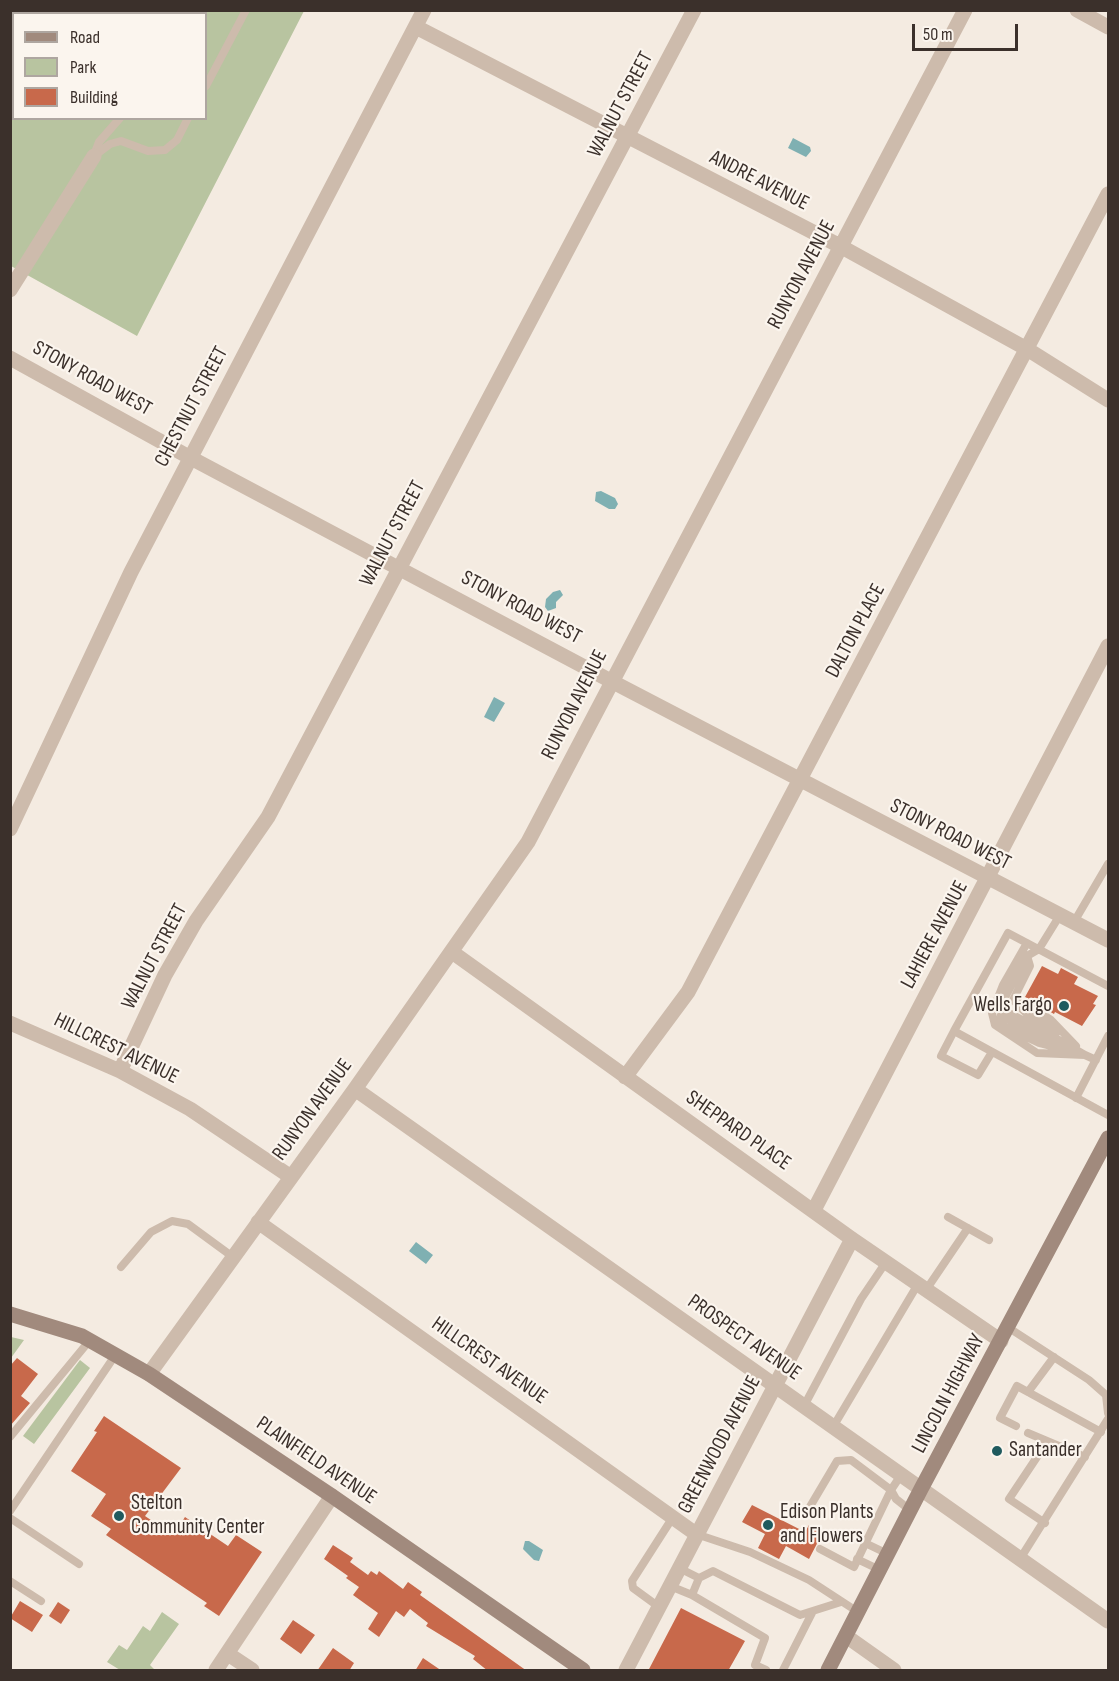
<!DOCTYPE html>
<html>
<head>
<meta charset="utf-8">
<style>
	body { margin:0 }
	#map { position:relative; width:1119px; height:1681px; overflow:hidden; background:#f4ebe1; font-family:"Sofia Sans Condensed",sans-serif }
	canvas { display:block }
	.frame { position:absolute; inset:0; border:12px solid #3b302b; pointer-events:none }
	.legend { position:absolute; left:12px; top:12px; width:195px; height:108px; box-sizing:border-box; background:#fbf5ee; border:2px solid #aea6a0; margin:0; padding:8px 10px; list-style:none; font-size:18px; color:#3b302b }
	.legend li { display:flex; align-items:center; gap:12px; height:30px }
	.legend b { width:30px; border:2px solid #aea6a0 }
	.scale { position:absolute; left:912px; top:24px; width:106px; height:27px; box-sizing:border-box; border:3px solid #3b302b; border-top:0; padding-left:8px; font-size:18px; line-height:21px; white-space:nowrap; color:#3b302b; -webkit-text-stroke:4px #fbf5ee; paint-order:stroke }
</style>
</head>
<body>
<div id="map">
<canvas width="1119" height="1681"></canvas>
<div class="frame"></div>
<ul class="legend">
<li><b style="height:8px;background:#a18a7d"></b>Road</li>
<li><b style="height:16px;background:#b8c4a0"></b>Park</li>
<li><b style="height:16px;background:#c8694b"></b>Building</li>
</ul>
<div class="scale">50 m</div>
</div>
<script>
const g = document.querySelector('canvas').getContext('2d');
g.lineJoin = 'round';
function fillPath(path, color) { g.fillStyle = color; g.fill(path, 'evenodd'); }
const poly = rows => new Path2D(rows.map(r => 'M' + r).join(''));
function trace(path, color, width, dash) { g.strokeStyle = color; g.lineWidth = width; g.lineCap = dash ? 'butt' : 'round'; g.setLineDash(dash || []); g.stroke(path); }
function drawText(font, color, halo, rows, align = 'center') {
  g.font = font + ' "Sofia Sans Condensed",sans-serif'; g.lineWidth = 4.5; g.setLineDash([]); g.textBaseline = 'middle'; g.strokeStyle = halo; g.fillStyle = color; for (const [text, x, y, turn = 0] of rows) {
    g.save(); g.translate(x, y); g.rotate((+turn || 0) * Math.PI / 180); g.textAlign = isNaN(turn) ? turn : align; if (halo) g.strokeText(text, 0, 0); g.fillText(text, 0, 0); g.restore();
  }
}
fillPath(poly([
	[10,11,304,11,137,336,11,266],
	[14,14,206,14,206,118,14,118],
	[11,1337,24,1340,11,1358,10,1337],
	[80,1360,90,1368,34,1444,23,1436],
	[162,1612,179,1624,150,1665,155,1670,120,1670,107,1662,119,1645,127,1650,143,1626,150,1631]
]), '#b8c4a0');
fillPath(poly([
	[793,138,810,147,811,151,806,157,788,148],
	[601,491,615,498,618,504,615,509,609,509,595,501,596,492],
	[560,590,563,595,556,602,556,608,548,611,545,607,546,599,553,592],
	[494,697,505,703,494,722,484,717],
	[416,1242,433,1255,426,1264,409,1251],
	[525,1541,529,1541,543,1550,539,1561,534,1560,523,1549]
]), '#7fb0b2');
fillPath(poly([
	[1042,966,1058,974,1061,968,1078,977,1074,984,1098,996,1093,1004,1096,1005,1082,1026,1055,1012,1054,1014,1025,997],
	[17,1358,38,1374,21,1396,30,1403,10,1426,10,1366],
	[104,1416,181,1468,145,1516,173,1535,185,1517,228,1546,236,1535,262,1552,219,1616,204,1606,207,1603,106,1535,111,1529,91,1516,106,1494,71,1471,97,1432,94,1431],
	[752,1505,805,1532,809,1525,823,1532,809,1559,786,1546,779,1559,758,1548,765,1534,742,1522],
	[333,1545,353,1558,350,1562,368,1575,371,1571,377,1575,379,1571,403,1589,408,1582,422,1592,420,1595,527,1671,488,1671,473,1659,475,1656,426,1626,428,1623,410,1609,404,1617,396,1611,379,1637,368,1629,378,1613,353,1595,359,1587,346,1578,348,1576,324,1559],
	[20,1601,43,1615,32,1632,10,1618],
	[58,1602,70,1610,61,1624,49,1616],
	[681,1608,745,1641,728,1671,648,1671],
	[293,1620,315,1635,301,1654,280,1639],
	[333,1648,354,1663,349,1671,317,1671],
	[423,1658,442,1671,415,1671]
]), '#c8694b');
trace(poly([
	[181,14,183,10],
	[206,86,246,10],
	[94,155,99,142,120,118],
	[94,156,110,144,121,141,148,151,165,150,177,140,188,118],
	[1060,915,1039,949,1027,956,1001,1005,1001,1016,1042,1037,1085,1055],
	[1074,922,1108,864],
	[1027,943,1003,985,992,1013,995,1025,1037,1053,1085,1055,1096,1060],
	[1027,956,1030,966,1013,1000,1032,1008,1051,1020,1076,1046],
	[1016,1003,1028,1015,1057,1032],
	[1011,1014,1045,1032,1085,1055,1039,1043,1003,1026,1001,1016,1011,1014],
	[954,1031,1008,933,1108,986],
	[992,1052,978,1075,941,1056,954,1031,1108,1115],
	[1076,1098,1108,1036],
	[948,1217,989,1240],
	[121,1267,151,1232,172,1221,188,1224,233,1257],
	[926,1290,968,1228],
	[1009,1328,1089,1380,1106,1395,1108,1413],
	[1028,1392,1054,1357],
	[804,1406,861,1299,886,1262],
	[1016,1426,1000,1418,1017,1386,1101,1432],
	[833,1427,918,1284],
	[1028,1433,1085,1457],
	[10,1437,90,1340],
	[901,1475,891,1490,896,1499,910,1510],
	[808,1510,837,1461,851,1460,891,1490,854,1567,820,1549],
	[10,1511,116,1354],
	[10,1518,79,1564],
	[1045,1523,1009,1499,1047,1442],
	[696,1534,750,1552,809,1580,858,1612],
	[865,1543,888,1554],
	[857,1559,880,1570],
	[1020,1559,1108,1419],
	[679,1568,699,1578],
	[10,1581,41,1601],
	[670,1586,692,1595,699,1578,713,1571,800,1615,841,1602],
	[692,1595,765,1638,755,1665,766,1670],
	[659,1607,633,1588,632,1581,673,1517],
	[783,1670,812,1613]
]), '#cdbbac', 8);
trace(poly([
	[1077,10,1108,27],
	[416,27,840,246,1027,349,1108,400],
	[10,290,94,156],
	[10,358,189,457,611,681,1108,940],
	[10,829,131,572,424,10],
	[452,952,852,1239,1001,1341],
	[10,1023,120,1071,190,1109,291,1177],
	[120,1071,165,975,196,921,268,817,694,10],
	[625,1077,688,992,1108,194],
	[355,1089,1108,1621],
	[814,1210,1108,646],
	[258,1222,696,1534],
	[149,1374,355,1089,528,842,965,10],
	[846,1636,894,1670],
	[228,1654,252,1670],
	[216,1670,332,1496],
	[626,1670,852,1239]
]), '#cdbbac', 15);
trace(poly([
	[10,1314,82,1336,149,1374,332,1496,583,1670],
	[828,1670,921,1489,1108,1138]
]), '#a18a7d', 15);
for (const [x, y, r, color] of [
	[1064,1006,6,"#1f5a5e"],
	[997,1451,6,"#1f5a5e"],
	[119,1516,6,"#1f5a5e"],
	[768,1525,6,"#1f5a5e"]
]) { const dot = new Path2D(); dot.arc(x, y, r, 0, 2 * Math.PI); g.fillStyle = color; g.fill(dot); trace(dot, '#fbf5ee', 2); }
drawText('21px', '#3b302b', '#fbf5ee', [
	["WALNUT STREET",621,105,-62],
	["ANDRE AVENUE",759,181,27],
	["RUNYON AVENUE",802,275,-62],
	["STONY ROAD WEST",92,379,29],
	["CHESTNUT STREET",192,407,-62],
	["WALNUT STREET",393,534,-62],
	["STONY ROAD WEST",521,608,28],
	["DALTON PLACE",856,631,-62],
	["RUNYON AVENUE",575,705,-63],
	["STONY ROAD WEST",950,835,27],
	["LAHIERE AVENUE",935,935,-62],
	["WALNUT STREET",155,957,-62],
	["HILLCREST AVENUE",116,1049,26],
	["RUNYON AVENUE",313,1110,-54],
	["SHEPPARD PLACE",738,1131,35],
	["PROSPECT AVENUE",744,1338,35],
	["HILLCREST AVENUE",489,1361,35],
	["LINCOLN HIGHWAY",949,1394,-62],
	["GREENWOOD AVENUE",720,1445,-62],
	["PLAINFIELD AVENUE",316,1461,34]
]);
drawText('21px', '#3b302b', '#fbf5ee', [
	["Wells Fargo",1052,1006,"right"],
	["Santander",1009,1451],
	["Stelton",131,1504],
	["Community Center",131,1528],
	["Edison Plants",780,1513],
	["and Flowers",780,1537]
], 'left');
</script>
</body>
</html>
